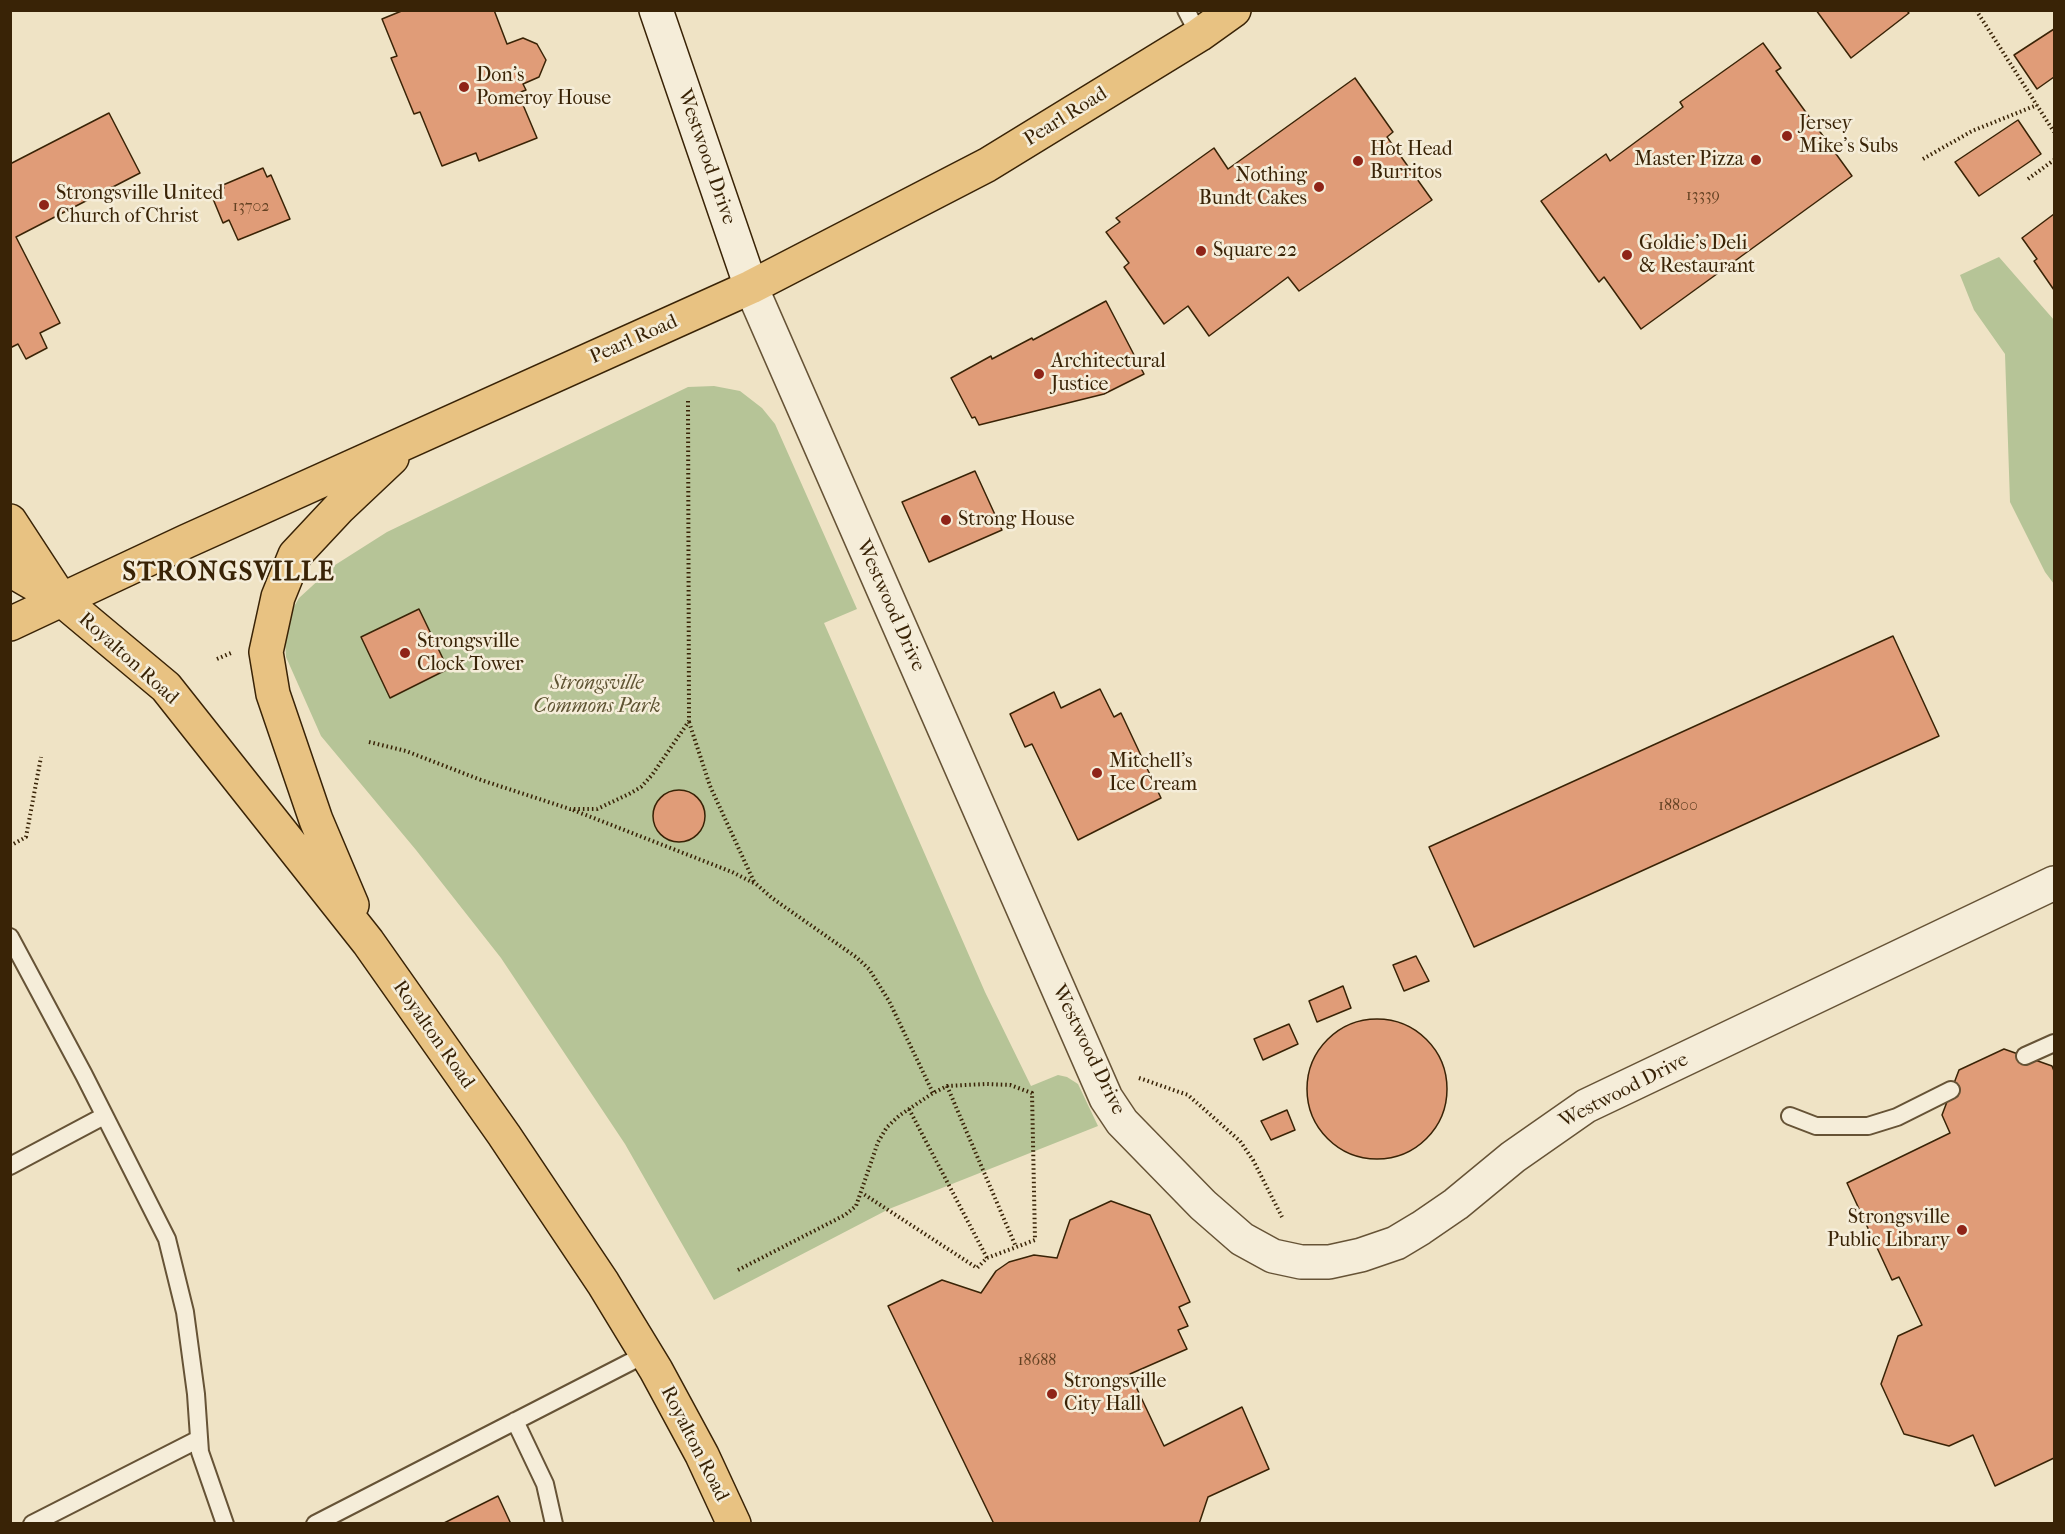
<!DOCTYPE html>
<html>
<head>
<meta charset="utf-8">
<style>
	body { margin:0 }
	#map { position:relative; width:2065px; height:1534px; overflow:hidden; background:#efe3c5; font-family:"IM FELL French Canon",serif }
	canvas { display:block }
	.frame { position:absolute; inset:0; border:12px solid #392306; pointer-events:none }
</style>
</head>
<body>
<div id="map">
<canvas width="2065" height="1534"></canvas>
<div class="frame"></div>
</div>
<script>
const g = document.querySelector('canvas').getContext('2d');
g.lineJoin = 'round';
function fillPath(path, color) { g.fillStyle = color; g.fill(path, 'evenodd'); }
const poly = rows => new Path2D(rows.map(r => 'M' + r).join(''));
function trace(path, color, width, dash) { g.strokeStyle = color; g.lineWidth = width; g.lineCap = dash ? 'butt' : 'round'; g.setLineDash(dash || []); g.stroke(path); }
function drawText(font, color, halo, rows, align = 'center') {
  g.font = font + ' "IM FELL French Canon",serif'; g.lineWidth = 5; g.setLineDash([]); g.textBaseline = 'middle'; g.strokeStyle = halo; g.fillStyle = color; for (const [text, x, y, turn = 0] of rows) {
    g.save(); g.translate(x, y); g.rotate((+turn || 0) * Math.PI / 180); g.textAlign = isNaN(turn) ? turn : align; if (halo) g.strokeText(text, 0, 0); g.fillText(text, 0, 0); g.restore();
  }
}
fillPath(poly([
	[1999,257,2054,320,2054,584,2045,572,2010,502,2005,354,1974,310,1960,275],
	[714,386,740,391,762,408,775,424,857,609,824,623,985,992,1031,1086,1058,1075,1067,1077,1078,1084,1098,1126,889,1209,714,1300,625,1144,501,958,416,850,321,736,286,657,284,624,299,598,335,565,387,532,688,387]
]), '#b6c497');
const building = poly([
	[404,10,494,10,507,44,523,38,537,44,546,60,539,77,523,84,526,90,518,93,537,138,479,161,476,153,442,166,420,112,414,114,391,58,397,56,382,19,404,10],
	[1816,10,1906,10,1909,13,1851,58,1816,10],
	[2054,29,2054,77,2037,89,2014,55,2054,29],
	[1763,43,1781,68,1776,71,1852,176,1641,329,1604,277,1599,282,1541,201,1606,154,1610,161,1683,107,1680,102,1763,43],
	[1355,78,1393,132,1387,137,1432,200,1299,291,1288,277,1209,336,1188,306,1164,324,1124,267,1129,263,1106,232,1120,222,1116,218,1214,148,1228,169,1355,78],
	[109,113,140,173,16,237,60,323,40,333,47,348,26,359,18,344,10,348,10,164,109,113],
	[2018,120,2041,154,1979,196,1955,162,2018,120],
	[263,168,267,177,271,175,290,219,238,240,229,220,223,223,211,194,224,188,223,185,263,168],
	[2054,214,2054,290,2034,261,2037,259,2022,238,2054,214],
	[1106,301,1144,374,1104,394,979,425,975,417,972,418,951,378,991,356,992,359,1032,338,1033,340,1106,301],
	[975,471,1002,530,929,562,902,502,975,471],
	[419,609,448,669,390,698,361,637,419,609],
	[1893,636,1939,736,1474,947,1429,847,1893,636],
	[1100,689,1114,717,1121,713,1161,798,1078,840,1032,744,1025,747,1010,714,1054,692,1061,708,1100,689],
	'653 816a26 26 0 1 1 52 0a26 26 0 1 1-52 0Z',
	[1416,956,1429,981,1404,991,1393,965,1416,956],
	[1343,986,1351,1008,1317,1022,1309,1001,1343,986],
	'1307 1089a70 70 0 1 1 140 0a70 70 0 1 1-140 0Z',
	[1289,1024,1298,1044,1263,1060,1254,1039,1289,1024],
	[2004,1049,2052,1066,2054,1071,2054,1458,1995,1486,1973,1435,1949,1446,1904,1434,1881,1384,1898,1336,1922,1325,1899,1277,1892,1280,1847,1183,1950,1133,1942,1115,1959,1070,2004,1049],
	[1287,1110,1295,1130,1271,1140,1261,1121,1287,1110],
	[1111,1201,1150,1215,1190,1302,1179,1307,1188,1326,1178,1330,1187,1349,1130,1374,1164,1446,1242,1407,1269,1469,1208,1497,1199,1524,994,1524,888,1306,942,1280,981,1293,996,1271,1009,1262,1034,1255,1057,1258,1070,1220,1111,1201],
	[498,1496,511,1524,442,1524,498,1496]
]);
fillPath(building, '#e09c78');
trace(building, '#392306', 1.5);
const lane = poly([
	[1186,10,1199,35],
	[10,937,84,1075,167,1239,185,1312,196,1394,200,1452,225,1524],
	[2025,1056,2054,1043],
	[1790,1116,1816,1126,1868,1126,1897,1117,1951,1090],
	[10,1166,104,1116],
	[515,1421,545,1484,554,1524],
	[32,1524,199,1439],
	[315,1524,646,1354]
]);
const street = poly([
	[751,287,1106,1098,1122,1122,1203,1205,1242,1239,1273,1256,1301,1262,1329,1262,1361,1255,1396,1243,1421,1228,1456,1204,1513,1157,1586,1106,2054,883]
]);
const secondary = poly([
	[656,10,751,287]
]);
const primary = poly([
	[10,521,59,596],
	[10,570,62,600,166,687,368,942,504,1135,603,1283,656,1370,702,1455,734,1524],
	[10,624,187,541,751,287,987,165,1199,35,1234,10],
	[352,905,316,820,273,694,266,652,278,597,295,555,339,508,392,458]
]);
trace(lane, '#665336', 20);
trace(street, '#665336', 36);
trace(secondary, '#392306', 36);
trace(primary, '#392306', 36);
trace(poly([
	[1976,10,2054,132],
	[1923,159,1972,131,2037,105],
	[2028,179,2054,160],
	[217,659,231,653],
	[689,722,710,786,755,884],
	[369,742,406,751,481,780,570,809,597,809,629,794,641,787,652,775,689,721,688,401],
	[573,810,732,872,756,884,772,898,856,957,869,969,889,1001,933,1093],
	[10,846,26,837,41,757],
	[1139,1078,1188,1095,1240,1141,1253,1160,1282,1217],
	[947,1086,1016,1247],
	[909,1109,987,1258],
	[738,1270,845,1215,856,1206,878,1142,887,1127,900,1115,933,1093,947,1086,986,1084,1010,1085,1032,1093,1035,1240,987,1258,977,1268,862,1193]
]), '#392306', 4, [1.5, 3]);
trace(lane, '#f5edd9', 16);
trace(street, '#f5edd9', 33);
trace(secondary, '#f5edd9', 33);
trace(primary, '#e8c282', 33);
for (const [x, y, r, color] of [
	[464,87,6,"#8f2418"],
	[1787,136,6,"#8f2418"],
	[1756,160,6,"#8f2418"],
	[1358,161,6,"#8f2418"],
	[1319,187,6,"#8f2418"],
	[44,205,6,"#8f2418"],
	[1201,251,6,"#8f2418"],
	[1627,255,6,"#8f2418"],
	[1039,374,6,"#8f2418"],
	[946,520,6,"#8f2418"],
	[405,653,6,"#8f2418"],
	[1097,773,6,"#8f2418"],
	[1962,1230,6,"#8f2418"],
	[1052,1394,6,"#8f2418"]
]) { const dot = new Path2D(); dot.arc(x, y, r, 0, 2 * Math.PI); g.fillStyle = color; g.fill(dot); trace(dot, '#f5edd9', 2); }
drawText('16px', '#634122', null, [
	["13339",1703,196],
	["13702",251,207],
	["18800",1678,806],
	["18688",1037,1361]
]);
drawText('20px', '#392306', '#f5edd9', [
	["Don's",476,76],
	["Pomeroy House",476,99],
	["Jersey",1799,124],
	["Mike's Subs",1799,147],
	["Hot Head",1370,150],
	["Burritos",1370,173],
	["Master Pizza",1744,160,"right"],
	["Nothing",1307,176,"right"],
	["Bundt Cakes",1307,199,"right"],
	["Strongsville United",56,194],
	["Church of Christ",56,217],
	["Goldie’s Deli",1639,244],
	["& Restaurant",1639,267],
	["Square 22",1213,251],
	["Architectural",1051,362],
	["Justice",1051,385],
	["Strong House",958,520],
	["Strongsville",417,642],
	["Clock Tower",417,665],
	["Mitchell’s",1109,762],
	["Ice Cream",1109,785],
	["Strongsville",1950,1218,"right"],
	["Public Library",1950,1241,"right"],
	["Strongsville",1064,1382],
	["City Hall",1064,1405]
], 'left');
drawText('20px', '#392306', '#f5edd9', [
	["Pearl Road",1066,117,-32],
	["Westwood Drive",706,157,71],
	["Pearl Road",634,340,-24],
	["Westwood Drive",890,606,66],
	["Royalton Road",128,659,42],
	["Royalton Road",433,1035,55],
	["Westwood Drive",1088,1050,64],
	["Westwood Drive",1624,1091,-27],
	["Royalton Road",694,1444,63]
]);
drawText('italic 20px', '#5e5332', '#f5edd9', [
	["Strongsville",597,684],
	["Commons Park",597,707]
]);
g.letterSpacing = '1.5px';
drawText('bold 26px', '#392306', '#f5edd9', [
	["STRONGSVILLE",229,574]
]);
g.letterSpacing = '0px';
</script>
</body>
</html>
